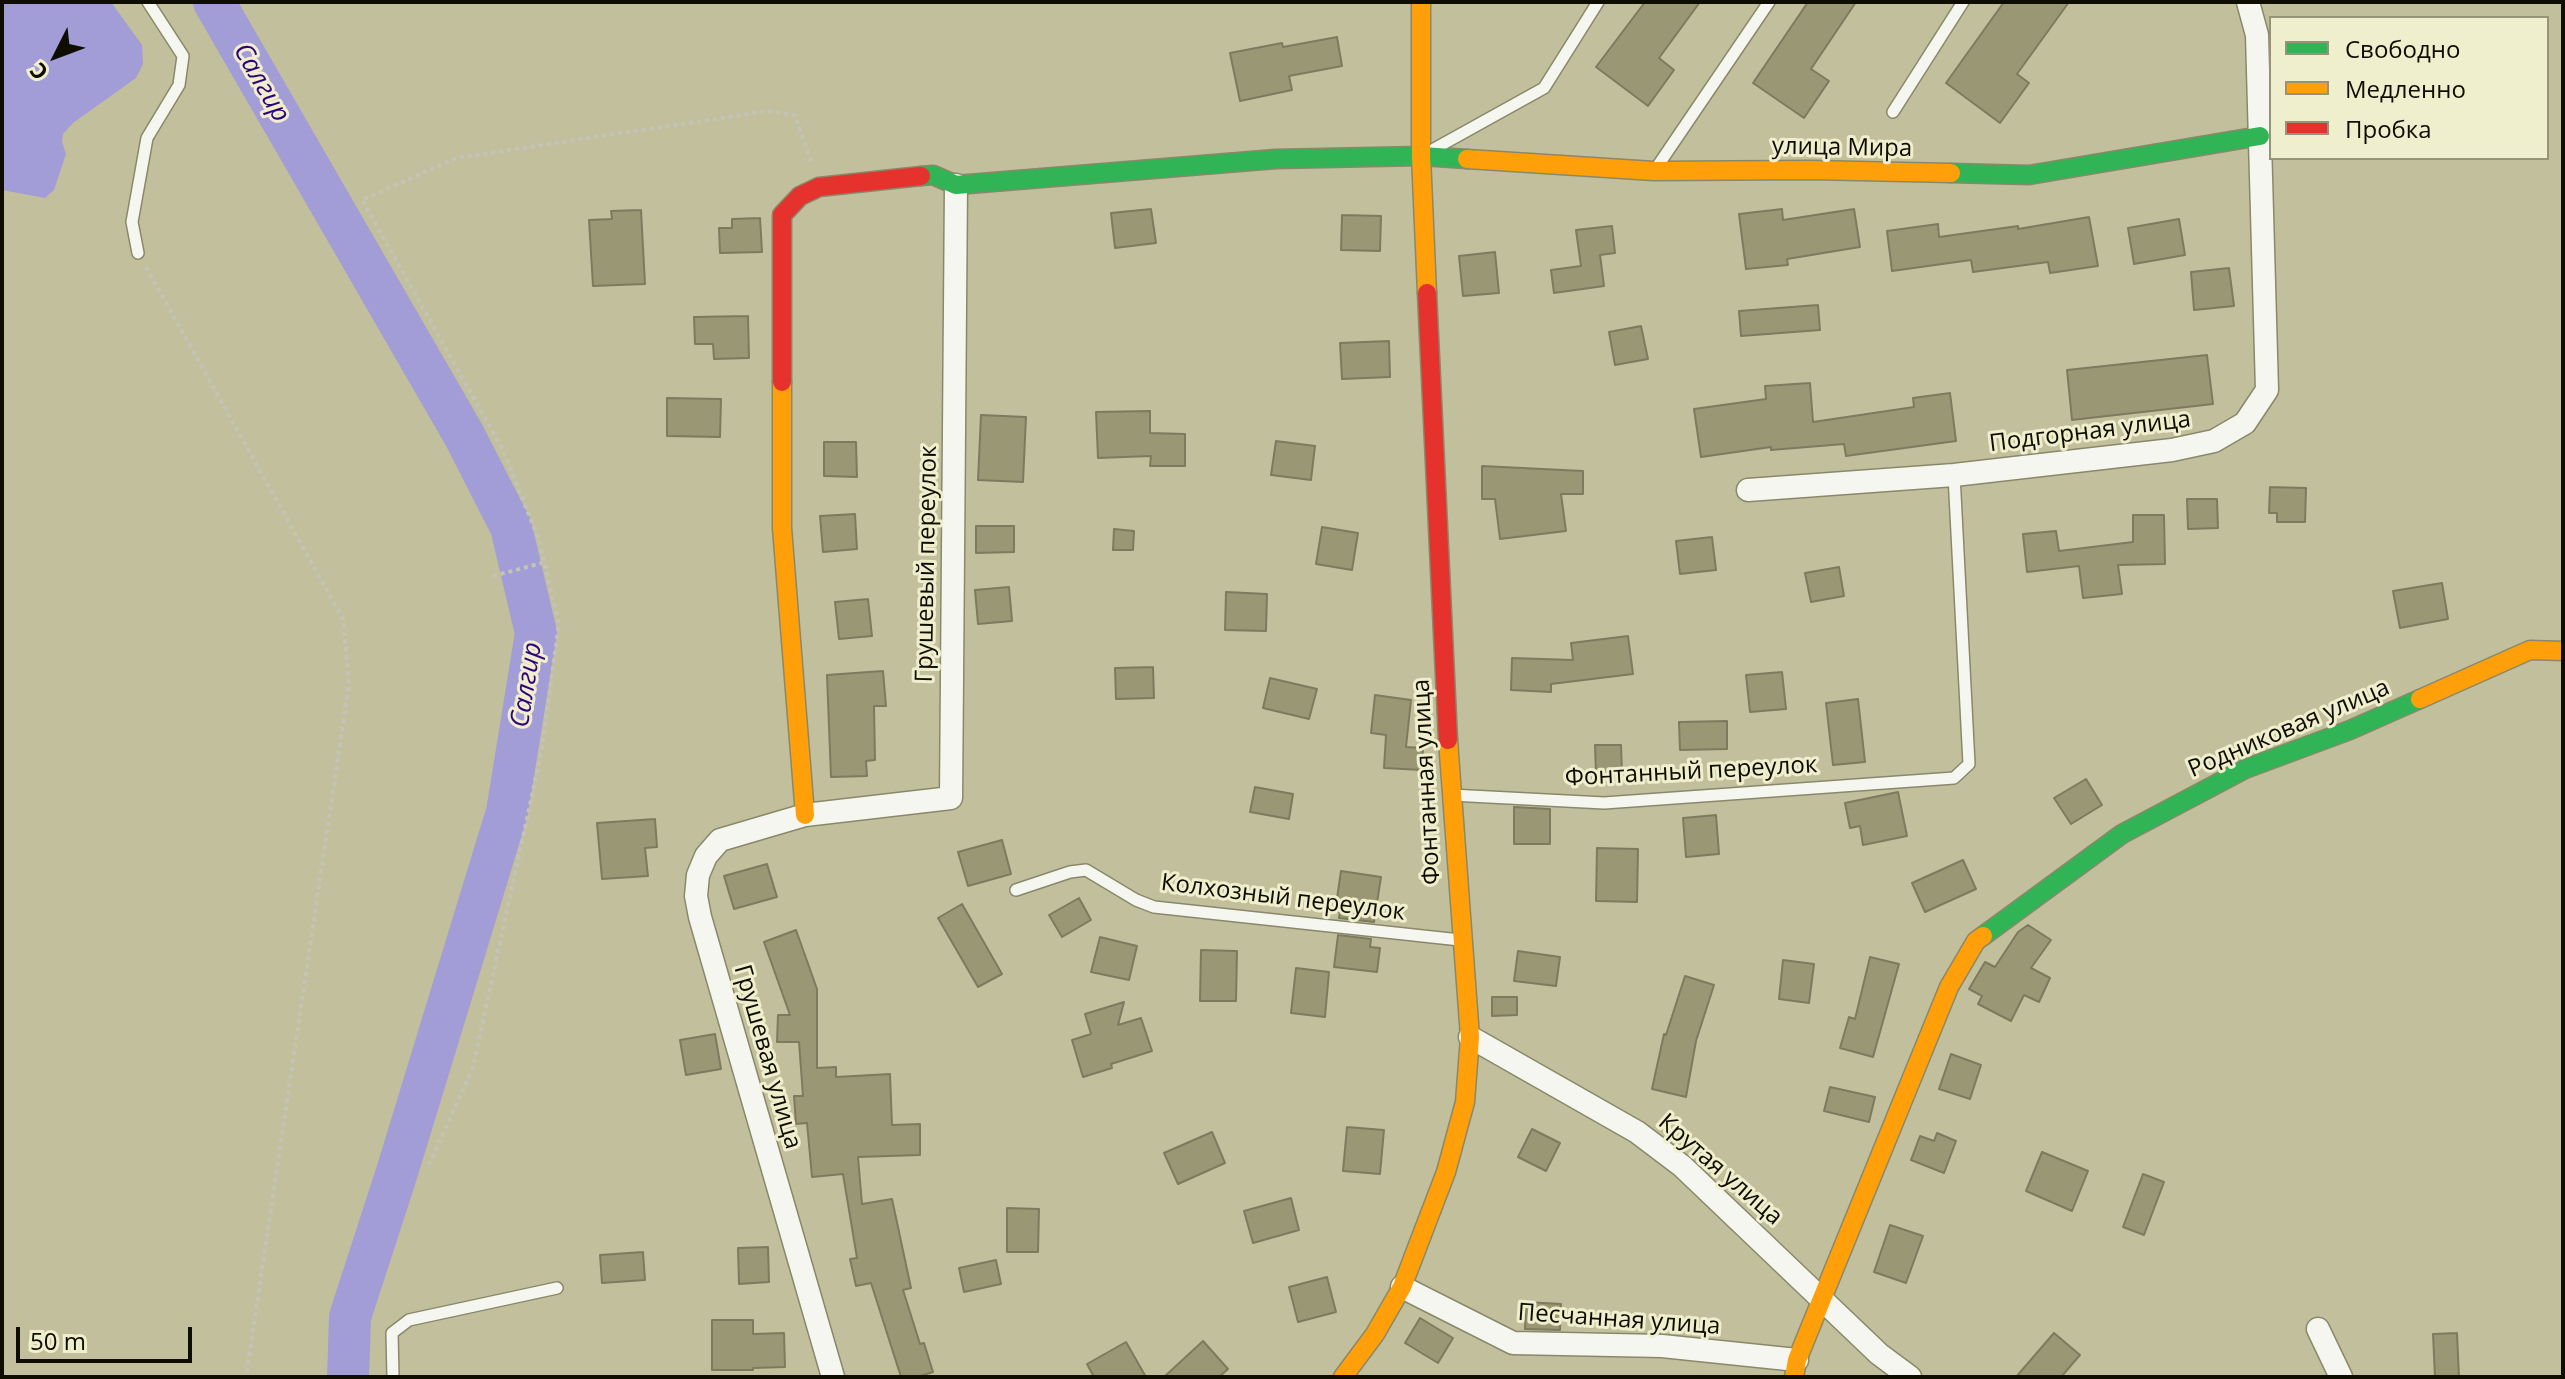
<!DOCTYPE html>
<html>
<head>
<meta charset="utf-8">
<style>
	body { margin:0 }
	#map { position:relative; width:2565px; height:1379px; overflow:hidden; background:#c2c09c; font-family:"Open Sans",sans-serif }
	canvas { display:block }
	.frame { position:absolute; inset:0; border:4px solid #0f0d00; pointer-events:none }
	.legend { position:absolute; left:2269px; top:16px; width:280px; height:144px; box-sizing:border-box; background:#efeecd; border:2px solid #95947b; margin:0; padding:10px 14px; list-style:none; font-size:24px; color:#0f0d00 }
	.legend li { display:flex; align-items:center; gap:16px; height:40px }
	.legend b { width:40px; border:2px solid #95947b }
	.north { position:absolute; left:16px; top:16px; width:80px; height:80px; -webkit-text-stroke:6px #efeecd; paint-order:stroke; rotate:228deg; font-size:22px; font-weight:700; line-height:32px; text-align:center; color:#0f0d00 }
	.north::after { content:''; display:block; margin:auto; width:28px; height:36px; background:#0f0d00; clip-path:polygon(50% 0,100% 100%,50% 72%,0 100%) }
	.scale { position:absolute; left:16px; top:1327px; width:176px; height:36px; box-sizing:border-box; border:4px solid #0f0d00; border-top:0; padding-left:10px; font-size:24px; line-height:28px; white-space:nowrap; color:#0f0d00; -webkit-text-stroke:6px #efeecd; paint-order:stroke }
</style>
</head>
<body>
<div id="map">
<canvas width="2565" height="1379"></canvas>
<div class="frame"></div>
<ul class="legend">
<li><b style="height:10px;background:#30b455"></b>Свободно</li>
<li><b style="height:10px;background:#ff9f0a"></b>Медленно</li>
<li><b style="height:10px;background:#e5322d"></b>Пробка</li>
</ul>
<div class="north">С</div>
<div class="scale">50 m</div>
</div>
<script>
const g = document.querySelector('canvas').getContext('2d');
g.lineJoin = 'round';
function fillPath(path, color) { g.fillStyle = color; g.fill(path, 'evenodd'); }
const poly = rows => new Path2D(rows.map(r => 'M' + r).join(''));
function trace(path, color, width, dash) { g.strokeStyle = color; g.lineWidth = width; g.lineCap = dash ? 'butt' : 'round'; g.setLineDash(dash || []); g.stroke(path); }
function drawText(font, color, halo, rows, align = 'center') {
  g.font = font + ' "Open Sans",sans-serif'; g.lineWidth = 6; g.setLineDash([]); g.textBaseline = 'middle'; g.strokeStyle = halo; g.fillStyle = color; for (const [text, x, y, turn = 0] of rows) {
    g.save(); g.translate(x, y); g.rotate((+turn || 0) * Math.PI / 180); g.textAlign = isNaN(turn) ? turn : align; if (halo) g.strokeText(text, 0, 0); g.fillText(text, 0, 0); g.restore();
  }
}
fillPath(poly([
	[2,2,111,2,142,45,143,64,136,78,73,123,63,134,62,142,66,154,54,190,45,198,2,190]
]), '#a29cd7');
trace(poly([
	[214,2,464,435,511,527,536,633,507,812,397,1172,350,1317,348,1377]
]), '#a29cd7', 42);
const building = poly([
	[1645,2,1700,2,1659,58,1674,70,1648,106,1596,67,1645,2],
	[1808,2,1856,2,1811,69,1829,81,1804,118,1753,83,1808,2],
	[2004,2,2069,2,2017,74,2029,83,2000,123,1946,83,2004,2],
	[1337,37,1342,66,1289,76,1292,90,1240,101,1230,53,1282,43,1283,47,1337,37],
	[1151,209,1156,243,1115,248,1111,213,1151,209],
	[1782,209,1783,220,1854,209,1860,247,1787,259,1788,265,1746,269,1739,214,1782,209],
	[641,210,645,284,593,286,589,220,612,219,611,211,641,210],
	[1342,215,1381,216,1380,251,1341,250,1342,215],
	[2089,217,2098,266,2050,273,2048,262,1973,272,1971,260,1892,271,1887,231,1938,224,1939,237,2018,226,2018,229,2089,217],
	[760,218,762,252,720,253,719,228,732,228,732,219,760,218],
	[2179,219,2185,255,2134,264,2128,228,2179,219],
	[1612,226,1615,253,1600,255,1604,286,1554,293,1551,270,1581,266,1576,230,1612,226],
	[1495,252,1499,293,1463,296,1459,256,1495,252],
	[2229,268,2234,306,2194,310,2191,272,2229,268],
	[1818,305,1820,330,1741,336,1739,311,1818,305],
	[748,316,749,358,714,359,713,344,695,344,694,317,748,316],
	[1641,326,1648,359,1615,365,1609,332,1641,326],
	[1389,341,1390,377,1342,379,1340,343,1389,341],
	[2207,355,2213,404,2072,420,2067,370,2207,355],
	[1810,383,1813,422,1914,407,1913,398,1950,393,1956,441,1846,456,1844,444,1771,450,1771,447,1701,457,1694,409,1766,399,1765,386,1810,383],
	[667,398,721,399,720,437,667,436,667,398],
	[1150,411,1150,433,1185,434,1185,466,1150,466,1151,456,1098,458,1096,412,1150,411],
	[981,415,1026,417,1023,482,978,480,981,415],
	[1276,441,1315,446,1311,480,1271,475,1276,441],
	[824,442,856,442,857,477,824,476,824,442],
	[1482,466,1583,471,1583,494,1561,494,1566,531,1500,539,1495,499,1482,499,1482,466],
	[2270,487,2306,488,2305,522,2277,522,2277,513,2269,513,2270,487],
	[2187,499,2217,499,2218,528,2188,529,2187,499],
	[855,514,857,549,823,552,820,516,855,514],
	[2133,515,2164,515,2165,564,2118,565,2122,594,2083,598,2079,566,2027,572,2023,534,2056,531,2059,551,2133,542,2133,515],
	[976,526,1014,526,1014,552,976,553,976,526],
	[1322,527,1358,533,1352,570,1316,564,1322,527],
	[1114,529,1134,531,1133,550,1113,550,1114,529],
	[1712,537,1716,570,1680,574,1676,541,1712,537],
	[1839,567,1844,596,1811,602,1805,573,1839,567],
	[2442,583,2448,619,2400,628,2393,591,2442,583],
	[1009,587,1012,621,978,624,975,590,1009,587],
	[1226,592,1267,594,1266,631,1225,630,1226,592],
	[868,599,872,636,839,639,835,602,868,599],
	[1628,636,1633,674,1551,684,1551,692,1511,690,1512,658,1573,660,1571,643,1628,636],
	[1153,667,1154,698,1116,699,1115,668,1153,667],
	[883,671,886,706,874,706,875,760,866,761,867,776,831,777,827,675,883,671],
	[1782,672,1786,709,1750,712,1746,675,1782,672],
	[1270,678,1317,689,1309,719,1263,708,1270,678],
	[1375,695,1411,700,1406,747,1423,748,1422,770,1384,768,1386,735,1371,733,1375,695],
	[1858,699,1865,762,1833,765,1826,703,1858,699],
	[1727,721,1727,749,1680,750,1679,722,1727,721],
	[1595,745,1621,745,1622,774,1596,774,1595,745],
	[2086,779,2102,805,2071,824,2054,798,2086,779],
	[1255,787,1293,794,1289,819,1250,812,1255,787],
	[1898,792,1907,836,1863,845,1860,826,1850,828,1845,803,1898,792],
	[1514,807,1550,809,1550,844,1514,844,1514,807],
	[1716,815,1719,854,1686,857,1683,818,1716,815],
	[655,819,657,847,645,848,648,876,602,879,597,823,655,819],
	[1002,840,1011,874,968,886,958,852,1002,840],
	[1597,848,1638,849,1637,902,1596,901,1597,848],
	[1963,860,1976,889,1925,912,1912,883,1963,860],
	[767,864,777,897,734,909,724,876,767,864],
	[1341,871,1381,877,1374,922,1339,918,1340,912,1335,912,1341,871],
	[1079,898,1091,920,1062,937,1049,915,1079,898],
	[962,904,1002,974,978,987,938,918,962,904],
	[2028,925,2051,940,2031,968,2050,978,2039,1002,2024,995,2011,1021,1978,1004,1982,996,1969,989,1985,962,1995,967,2018,932,2028,925],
	[796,930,817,989,817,1068,836,1067,836,1077,890,1074,892,1125,920,1124,920,1155,858,1157,862,1204,892,1199,911,1288,903,1290,920,1344,924,1343,933,1372,917,1377,901,1377,871,1283,856,1286,850,1259,857,1258,843,1174,812,1177,807,1123,796,1124,794,1096,803,1096,799,1042,777,1042,778,1015,790,1015,764,942,796,930],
	[1338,935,1371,939,1370,947,1380,948,1377,972,1334,967,1338,935],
	[1100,937,1137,946,1129,980,1091,972,1100,937],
	[1201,950,1237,951,1236,1001,1200,1001,1201,950],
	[1518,951,1560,957,1556,986,1514,981,1518,951],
	[1870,957,1899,964,1873,1057,1840,1048,1849,1017,1855,1019,1870,957],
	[1783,960,1814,964,1809,1003,1779,999,1783,960],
	[1296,968,1329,972,1325,1017,1291,1013,1296,968],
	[1685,976,1714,985,1696,1041,1686,1097,1652,1089,1664,1034,1666,1035,1685,976],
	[1492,997,1517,997,1517,1015,1492,1016,1492,997],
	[1124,1002,1118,1025,1141,1018,1152,1051,1111,1064,1112,1068,1083,1077,1072,1040,1091,1034,1085,1014,1124,1002],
	[715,1034,721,1069,686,1075,680,1040,715,1034],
	[1951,1054,1981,1065,1970,1099,1939,1089,1951,1054],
	[1830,1087,1875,1097,1869,1122,1824,1111,1830,1087],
	[1347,1127,1384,1130,1380,1174,1343,1171,1347,1127],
	[1532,1129,1560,1143,1546,1171,1518,1157,1532,1129],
	[1212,1132,1225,1163,1178,1184,1164,1153,1212,1132],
	[1937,1133,1956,1141,1944,1173,1911,1160,1920,1136,1934,1141,1937,1133],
	[2042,1152,2088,1171,2072,1211,2026,1191,2042,1152],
	[2143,1174,2164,1182,2144,1235,2123,1227,2143,1174],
	[1291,1198,1299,1230,1253,1243,1244,1211,1291,1198],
	[1007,1208,1039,1209,1038,1252,1007,1252,1007,1208],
	[1890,1225,1923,1236,1906,1283,1874,1272,1890,1225],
	[768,1247,769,1282,739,1284,738,1248,768,1247],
	[643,1252,645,1280,602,1283,600,1255,643,1252],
	[996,1260,1001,1284,964,1292,959,1268,996,1260],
	[1327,1277,1336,1312,1298,1322,1289,1287,1327,1277],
	[1526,1302,1561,1304,1560,1330,1525,1329,1526,1302],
	[1420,1318,1453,1338,1438,1363,1405,1343,1420,1318],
	[712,1320,753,1320,753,1334,784,1333,785,1367,753,1368,753,1370,712,1370,712,1320],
	[2054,1333,2080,1355,2061,1377,2016,1377,2054,1333],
	[2457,1333,2459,1377,2435,1377,2433,1334,2457,1333],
	[1203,1341,1228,1369,1219,1377,1164,1377,1203,1341],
	[1126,1342,1146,1377,1094,1377,1087,1364,1126,1342]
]);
fillPath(building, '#999774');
trace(building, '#7d7b5d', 2);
const lane = poly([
	[1893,112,1963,2],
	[1434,149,1544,88,1598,2],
	[1657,167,1769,2],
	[138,253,132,222,147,138,179,85,183,56,148,2],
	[1451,795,1604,803,1954,778,1969,764,1954,475],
	[1016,890,1070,872,1086,870,1136,900,1154,907,1460,940],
	[393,1377,392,1333,409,1320,557,1288]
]);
const street = poly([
	[1748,490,1954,475,2172,450,2214,441,2245,423,2267,390,2257,35,2248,2],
	[1470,1037,1637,1132,1682,1166,1879,1354,1910,1377],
	[1402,1287,1513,1343,1662,1346,1797,1360],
	[2318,1329,2341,1377],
	[833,1377,700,917,696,896,698,875,706,856,720,840,805,815,951,798,956,185]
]);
const fast = poly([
	[1951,173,2029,175,2260,136],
	[921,176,933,175,956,185,1276,159,1421,156,1467,159],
	[1983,936,2122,834,2245,769,2350,730,2420,699]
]);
const slow = poly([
	[1421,2,1421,156,1427,293],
	[1467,159,1654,171,1811,170,1951,173],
	[782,382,782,528,805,815],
	[2420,699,2530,650,2563,651],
	[1343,1377,1375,1334,1402,1287,1446,1172,1465,1102,1470,1037,1448,740],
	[1794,1377,1797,1360,1949,987,1976,941,1983,936]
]);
const jam = poly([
	[1427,293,1448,740],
	[782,382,782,215,800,196,819,187,921,176]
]);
trace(lane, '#89886a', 14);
trace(street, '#89886a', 25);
trace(fast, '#89886a', 21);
trace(slow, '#89886a', 21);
trace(jam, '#89886a', 21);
trace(poly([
	[146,267,343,619,349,684,246,1377],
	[493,576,542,563],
	[429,1165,473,1067,541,754,559,624,539,540,503,450,362,200,456,158,768,111,795,115,811,162]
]), '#c3c3b8', 4, [4, 4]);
trace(lane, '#f6f6f0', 11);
trace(street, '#f6f6f0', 22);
trace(fast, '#30b455', 18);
trace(slow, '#ff9f0a', 18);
trace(jam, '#e5322d', 18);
drawText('24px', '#0f0d00', '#efeecd', [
	["улица Мира",1842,148,1],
	["Подгорная улица",2090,432,-7],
	["Грушевый переулок",927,564,-89],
	["Родниковая улица",2289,729,-23],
	["Фонтанный переулок",1691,772,-3],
	["Фонтанная улица",1427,782,-93],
	["Колхозный переулок",1283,898,7],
	["Грушевая улица",767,1057,74],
	["Крутая улица",1720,1170,41],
	["Песчанная улица",1619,1320,4]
]);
drawText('italic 26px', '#30037e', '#efeecd', [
	["Салгир",261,83,60],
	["Салгир",527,685,-81]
]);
</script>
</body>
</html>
